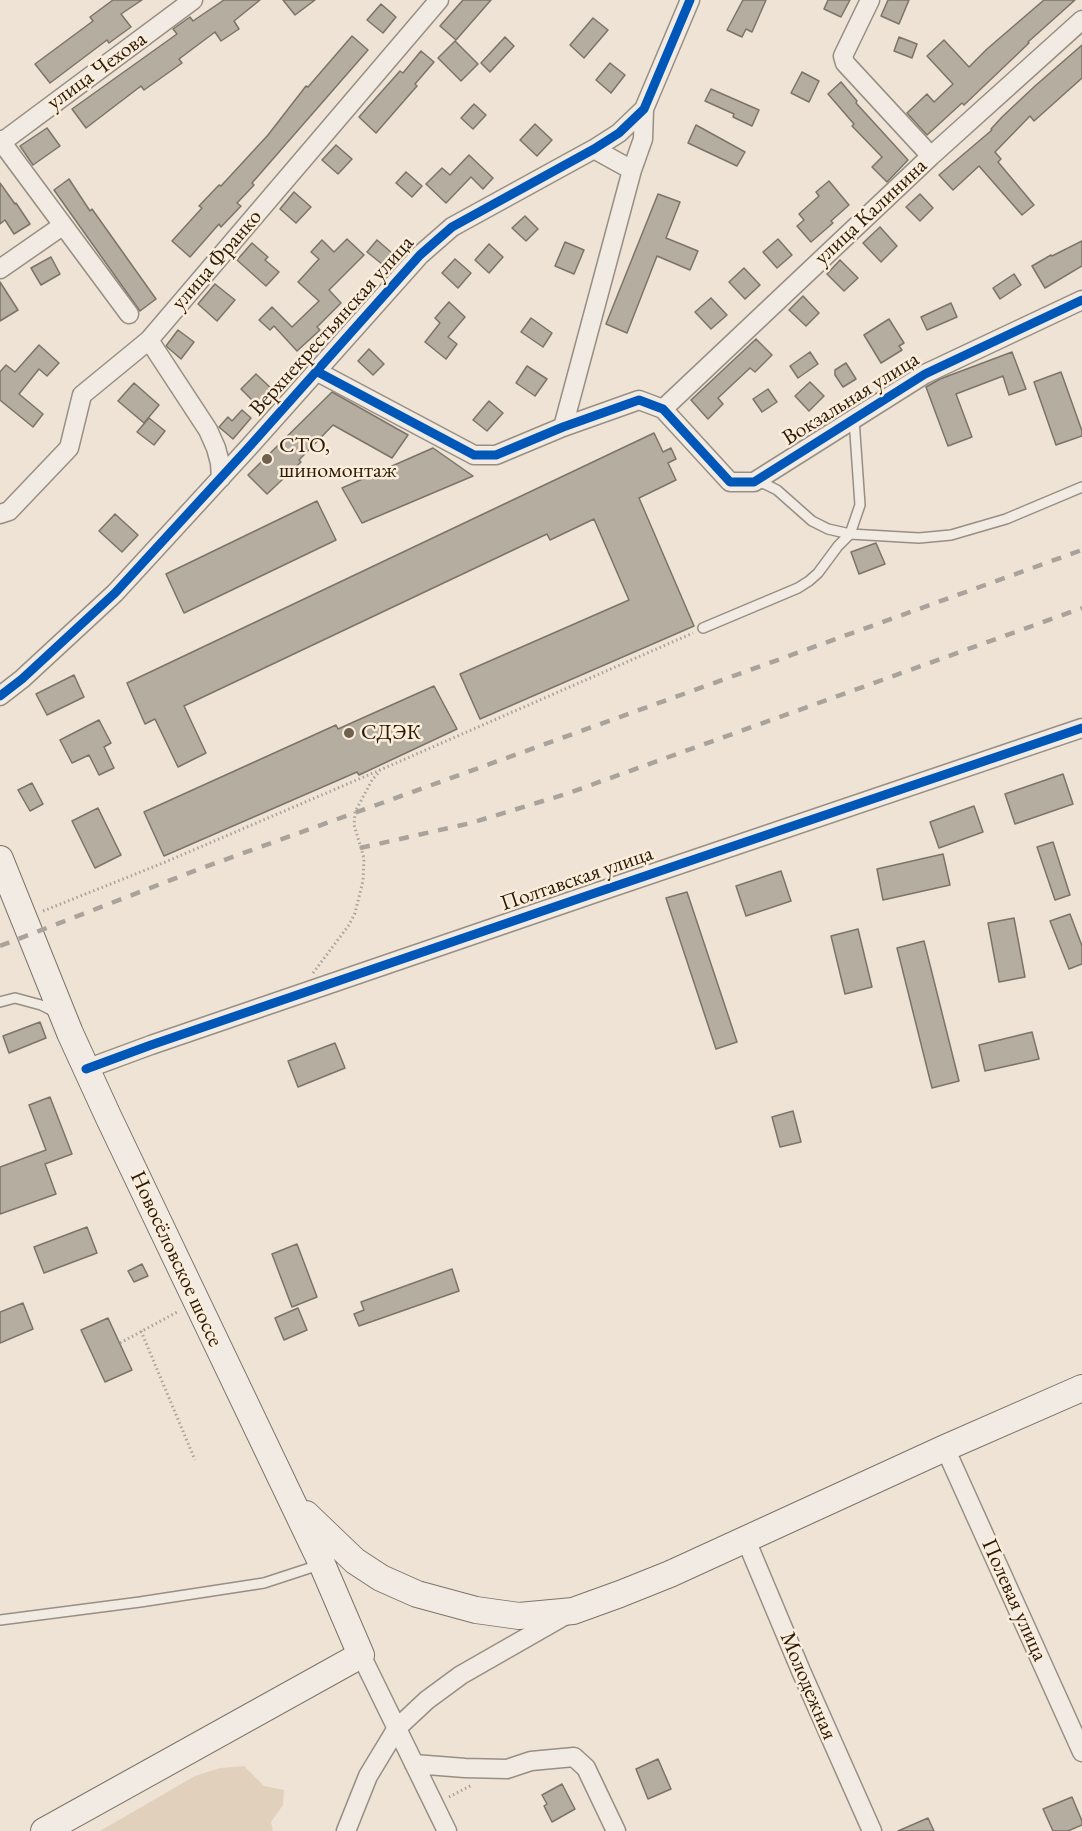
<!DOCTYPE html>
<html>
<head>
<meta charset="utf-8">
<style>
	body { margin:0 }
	canvas { display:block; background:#eee3d4 }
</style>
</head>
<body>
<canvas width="1082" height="1831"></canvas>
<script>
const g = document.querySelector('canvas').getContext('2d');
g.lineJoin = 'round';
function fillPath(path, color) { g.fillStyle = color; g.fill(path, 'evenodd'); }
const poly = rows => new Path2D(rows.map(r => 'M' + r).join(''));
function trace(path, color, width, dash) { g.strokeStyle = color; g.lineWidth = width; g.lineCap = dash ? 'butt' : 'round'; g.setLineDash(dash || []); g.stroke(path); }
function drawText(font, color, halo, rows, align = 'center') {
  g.font = font + ' "EB Garamond",serif'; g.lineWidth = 5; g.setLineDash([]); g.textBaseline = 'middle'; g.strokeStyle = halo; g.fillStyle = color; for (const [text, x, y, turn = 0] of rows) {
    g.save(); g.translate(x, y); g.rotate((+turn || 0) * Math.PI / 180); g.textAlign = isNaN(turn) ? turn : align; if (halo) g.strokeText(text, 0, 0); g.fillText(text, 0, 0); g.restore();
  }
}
fillPath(poly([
	[244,1766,264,1786,284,1790,283,1805,271,1822,273,1831,100,1831,195,1776,220,1768]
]), '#e1d1bc');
const building = poly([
	[113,0,142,0,121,14,131,27,109,43,107,40,50,83,35,64,93,21,90,17,113,0],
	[224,0,260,0,234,21,239,29,221,41,215,32,179,59,182,63,144,90,141,86,86,128,72,109,177,34,173,29,190,17,193,21,224,0],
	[283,0,315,0,295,15,283,0],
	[463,0,491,0,456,40,440,26,463,0],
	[743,0,766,0,752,32,746,29,742,37,727,30,743,0],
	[828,0,850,0,841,17,824,9,828,0],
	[888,0,909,0,899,24,881,16,888,0],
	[1044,0,1075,0,1028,42,1029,43,964,105,962,103,927,135,907,113,927,94,934,102,953,84,927,56,944,40,969,67,987,49,1044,0],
	[381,4,396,17,383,33,367,20,381,4],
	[593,18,608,30,584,58,570,45,593,18],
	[352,36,368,50,252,183,254,185,237,203,241,206,221,227,219,224,190,257,172,241,202,208,199,206,219,185,221,186,268,135,306,86,308,87,352,36],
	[505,37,514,46,490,72,481,63,505,37],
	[899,37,917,44,912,58,894,51,899,37],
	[455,41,478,64,461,81,438,58,455,41],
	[1082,45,1082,78,1034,121,1030,116,995,152,1001,159,998,162,1034,205,1022,215,979,166,953,190,939,175,992,130,991,129,1002,117,1035,86,1082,45],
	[421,51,434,62,415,84,417,86,376,133,359,117,400,71,403,73,421,51],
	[610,63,625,75,611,93,596,80,610,63],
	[802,72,819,81,809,102,791,93,802,72],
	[841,82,857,101,856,103,908,160,887,182,872,167,882,157,852,126,854,124,828,94,841,82],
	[711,89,759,110,752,126,733,117,734,114,705,101,711,89],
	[474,104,486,115,473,129,461,118,474,104],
	[535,124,552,140,537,156,520,140,535,124],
	[696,125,745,152,737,166,688,143,696,125],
	[47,128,60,146,33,165,20,146,47,128],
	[336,145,352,159,338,174,322,160,336,145],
	[469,155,493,178,483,189,471,177,446,203,426,184,442,168,450,175,469,155],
	[406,172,422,186,412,197,396,183,406,172],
	[69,179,90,211,92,209,156,299,140,311,54,190,69,179],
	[829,181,849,205,831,221,833,223,811,242,797,226,804,220,799,214,819,196,816,192,829,181],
	[0,183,15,204,16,203,30,224,14,234,5,220,0,224,0,183],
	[294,192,311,207,296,223,280,209,294,192],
	[658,194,680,202,666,238,698,251,690,270,657,256,627,333,606,324,658,194],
	[920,194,933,208,920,221,906,207,920,194],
	[525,216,538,229,526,241,512,228,525,216],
	[880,227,897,246,881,262,863,243,880,227],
	[347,239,364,255,329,290,341,303,317,327,320,330,297,351,274,326,270,330,259,320,272,307,292,327,319,301,298,282,319,259,311,252,322,240,334,252,347,239],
	[778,239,792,255,777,268,763,252,778,239],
	[377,240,392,253,382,264,367,252,377,240],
	[1082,241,1082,266,1045,288,1032,266,1051,255,1052,256,1082,241],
	[565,242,584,250,574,274,555,266,565,242],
	[252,243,268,257,265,260,279,272,266,286,237,260,252,243],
	[489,244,503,257,489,273,475,260,489,244],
	[51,257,60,274,41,285,31,268,51,257],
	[455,259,471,273,458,288,442,273,455,259],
	[840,260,858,278,844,291,827,274,840,260],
	[744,268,760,285,745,299,729,282,744,268],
	[1014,274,1021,285,1000,299,993,288,1014,274],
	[0,282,18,310,0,321,0,282],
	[215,284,235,300,217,321,198,304,215,284],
	[803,296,819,313,806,326,789,310,803,296],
	[711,298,727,315,711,329,695,312,711,298],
	[449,302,465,317,448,337,457,344,446,359,425,342,440,323,435,318,449,302],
	[951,303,957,317,927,330,921,317,951,303],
	[531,318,552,333,543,347,521,332,531,318],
	[889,319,904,343,899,346,902,350,881,363,864,335,889,319],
	[178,330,194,342,181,359,166,346,178,330],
	[756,339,772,355,755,372,750,368,718,398,723,404,708,419,691,400,756,339],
	[39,345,59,363,47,376,39,369,19,394,43,414,33,427,0,400,0,372,6,365,15,372,39,345],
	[369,349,384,364,373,375,358,361,369,349],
	[810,352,818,364,798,378,790,366,810,352],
	[1012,352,1026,389,1009,395,1003,376,956,394,972,437,948,446,926,387,940,379,1012,352],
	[846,363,856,379,843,387,835,375,835,370,846,363],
	[527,366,547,379,535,396,516,383,527,366],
	[1061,372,1082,431,1082,436,1056,445,1034,382,1061,372],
	[256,374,274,391,259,407,241,389,256,374],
	[810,382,824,396,809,411,795,396,810,382],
	[134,383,159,405,144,423,118,401,134,383],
	[768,389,777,402,762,412,753,399,768,389],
	[332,392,408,435,392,458,333,425,299,460,301,462,267,494,248,475,332,392],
	[489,401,503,413,487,431,473,420,489,401],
	[242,410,251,418,233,439,219,427,228,417,232,421,242,410],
	[149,418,165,431,154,445,137,432,149,418],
	[654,433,663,452,671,448,676,459,668,463,676,480,639,498,694,626,480,719,460,674,629,600,594,519,550,540,547,534,184,706,206,753,178,767,155,719,145,724,127,683,654,433],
	[433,448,473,476,362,523,342,488,433,448],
	[317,501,336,540,184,613,166,574,317,501],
	[115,514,138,535,122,552,99,531,115,514],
	[876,543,885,564,859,574,851,552,876,543],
	[74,675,84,697,47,715,36,694,74,675],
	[434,686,457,729,359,775,357,772,164,856,144,812,336,725,338,729,434,686],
	[99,720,111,743,104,747,114,768,99,775,89,755,72,763,60,740,99,720],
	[1063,774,1073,804,1015,824,1005,794,1063,774],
	[32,783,43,804,30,811,18,790,32,783],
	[974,806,983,832,939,848,930,822,974,806],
	[98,808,121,855,95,868,72,821,98,808],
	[1053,842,1070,895,1055,900,1037,847,1053,842],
	[943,854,950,885,883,900,877,869,943,854],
	[781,871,791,901,746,916,736,886,781,871],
	[687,892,737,1042,716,1049,666,898,687,892],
	[1070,914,1082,946,1082,964,1069,969,1050,921,1070,914],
	[1014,918,1025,977,999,982,988,923,1014,918],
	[858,929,872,987,845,994,831,936,858,929],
	[924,941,959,1081,932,1088,897,948,924,941],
	[40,1022,46,1038,9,1053,3,1036,40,1022],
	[1032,1032,1039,1059,985,1071,979,1045,1032,1032],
	[335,1043,345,1068,298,1087,288,1061,335,1043],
	[50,1097,72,1154,45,1164,56,1194,0,1214,0,1167,46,1150,29,1105,50,1097],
	[793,1111,801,1142,780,1147,772,1117,793,1111],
	[87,1227,97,1253,44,1273,34,1247,87,1227],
	[297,1244,317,1297,292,1307,272,1254,297,1244],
	[142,1264,148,1276,134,1282,128,1271,142,1264],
	[452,1269,459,1291,359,1326,354,1314,364,1310,361,1302,452,1269],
	[23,1303,33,1329,0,1343,0,1312,23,1303],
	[298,1308,307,1330,284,1340,275,1318,298,1308],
	[108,1318,132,1370,105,1382,81,1330,108,1318],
	[658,1759,671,1789,648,1799,636,1769,658,1759],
	[562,1784,575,1809,552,1822,544,1806,547,1804,542,1795,562,1784],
	[1072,1797,1082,1821,1082,1825,1068,1831,1053,1831,1043,1809,1072,1797],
	[928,1818,934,1831,898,1831,928,1818]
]);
fillPath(building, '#b6ada1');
trace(building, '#7c7469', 1.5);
const lane = poly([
	[755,482,765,484,777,490,812,521,828,529,850,534,919,538,951,535,1006,519,1082,487],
	[703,628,798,588,809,581,818,573,838,546,850,534,860,505,854,419],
	[0,1002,15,998,41,1005,55,1012],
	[0,1620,140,1602,264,1583,319,1565]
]);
const street = poly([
	[870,0,843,56,845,63,931,156],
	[0,140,129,314],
	[2,142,193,0],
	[594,149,632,170],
	[0,269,62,226],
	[149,340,208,430,216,448,220,463,221,478],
	[316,371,474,455,496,455,563,427,639,400,663,409,730,482,754,482,925,374,1082,300],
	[663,409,931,156,1082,20],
	[563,427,632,170,643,139,644,109],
	[0,514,9,511,69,448,82,395,149,340,439,0],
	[0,696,22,679,115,593,249,447,420,255,452,227,594,149,619,133,644,109,690,0],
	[86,1069,151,1045,598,892,1082,728],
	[945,1448,1082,1752],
	[746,1540,801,1671,872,1831],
	[361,1655,447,1831],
	[414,1764,465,1768,507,1769,531,1761,574,1757,586,1768,616,1831],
	[346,1831,368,1776,397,1728,427,1700,461,1675,566,1615]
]);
const secondary = poly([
	[0,859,70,1033,108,1116,322,1564,361,1655,44,1831],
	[306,1514,355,1561,381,1578,417,1594,476,1610,519,1616,573,1611,620,1594,670,1574,945,1448,1082,1388]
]);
trace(lane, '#988f84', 12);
trace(street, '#988f84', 21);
trace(secondary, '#7c7469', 28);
trace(poly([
	[43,911,163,863,380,770,693,633],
	[313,973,349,925,355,913,363,881,364,858,354,825,355,812,372,780,380,771],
	[141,1331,195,1460],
	[120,1343,179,1311],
	[449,1797,472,1785]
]), '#a9a39b', 3, [1.5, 3]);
trace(lane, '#f1ebe3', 9);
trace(street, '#f1ebe3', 18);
trace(secondary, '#f1ebe3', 26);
trace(poly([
	[360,848,471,823,566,794,1082,608],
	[0,946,202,868,1082,550]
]), '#a9a39b', 4.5, [10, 10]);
trace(poly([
	[316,371,474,455,496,455,563,427,639,400,663,409,730,482,754,482,925,374,1082,300],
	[0,696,22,679,115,593,249,447,420,255,452,227,594,149,619,133,644,109,690,0],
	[86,1069,151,1045,598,892,1082,728]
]), '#0057b8', 9);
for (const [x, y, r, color] of [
	[267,459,6,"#6f614d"],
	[349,733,6,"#6f614d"]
]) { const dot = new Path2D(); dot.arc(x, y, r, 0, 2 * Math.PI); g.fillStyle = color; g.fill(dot); trace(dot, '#fbeddc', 2); }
drawText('22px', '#2b1b04', '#fbeddc', [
	["улица Чехова",97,71,-36],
	["улица Калинина",871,212,-43],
	["улица Франко",217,260,-49],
	["Верхнекрестьянская улица",332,326,-48],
	["Вокзальная улица",851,399,-32],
	["Полтавская улица",577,879,-19],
	["Новосёловское шоссе",176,1259,65],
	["Полевая улица",1014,1600,66],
	["Молодежная",808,1686,67]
]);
drawText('22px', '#2b1b04', '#fbeddc', [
	["СТО,",279,446],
	["шиномонтаж",279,471],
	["СДЭК",361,733]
], 'left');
</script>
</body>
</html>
